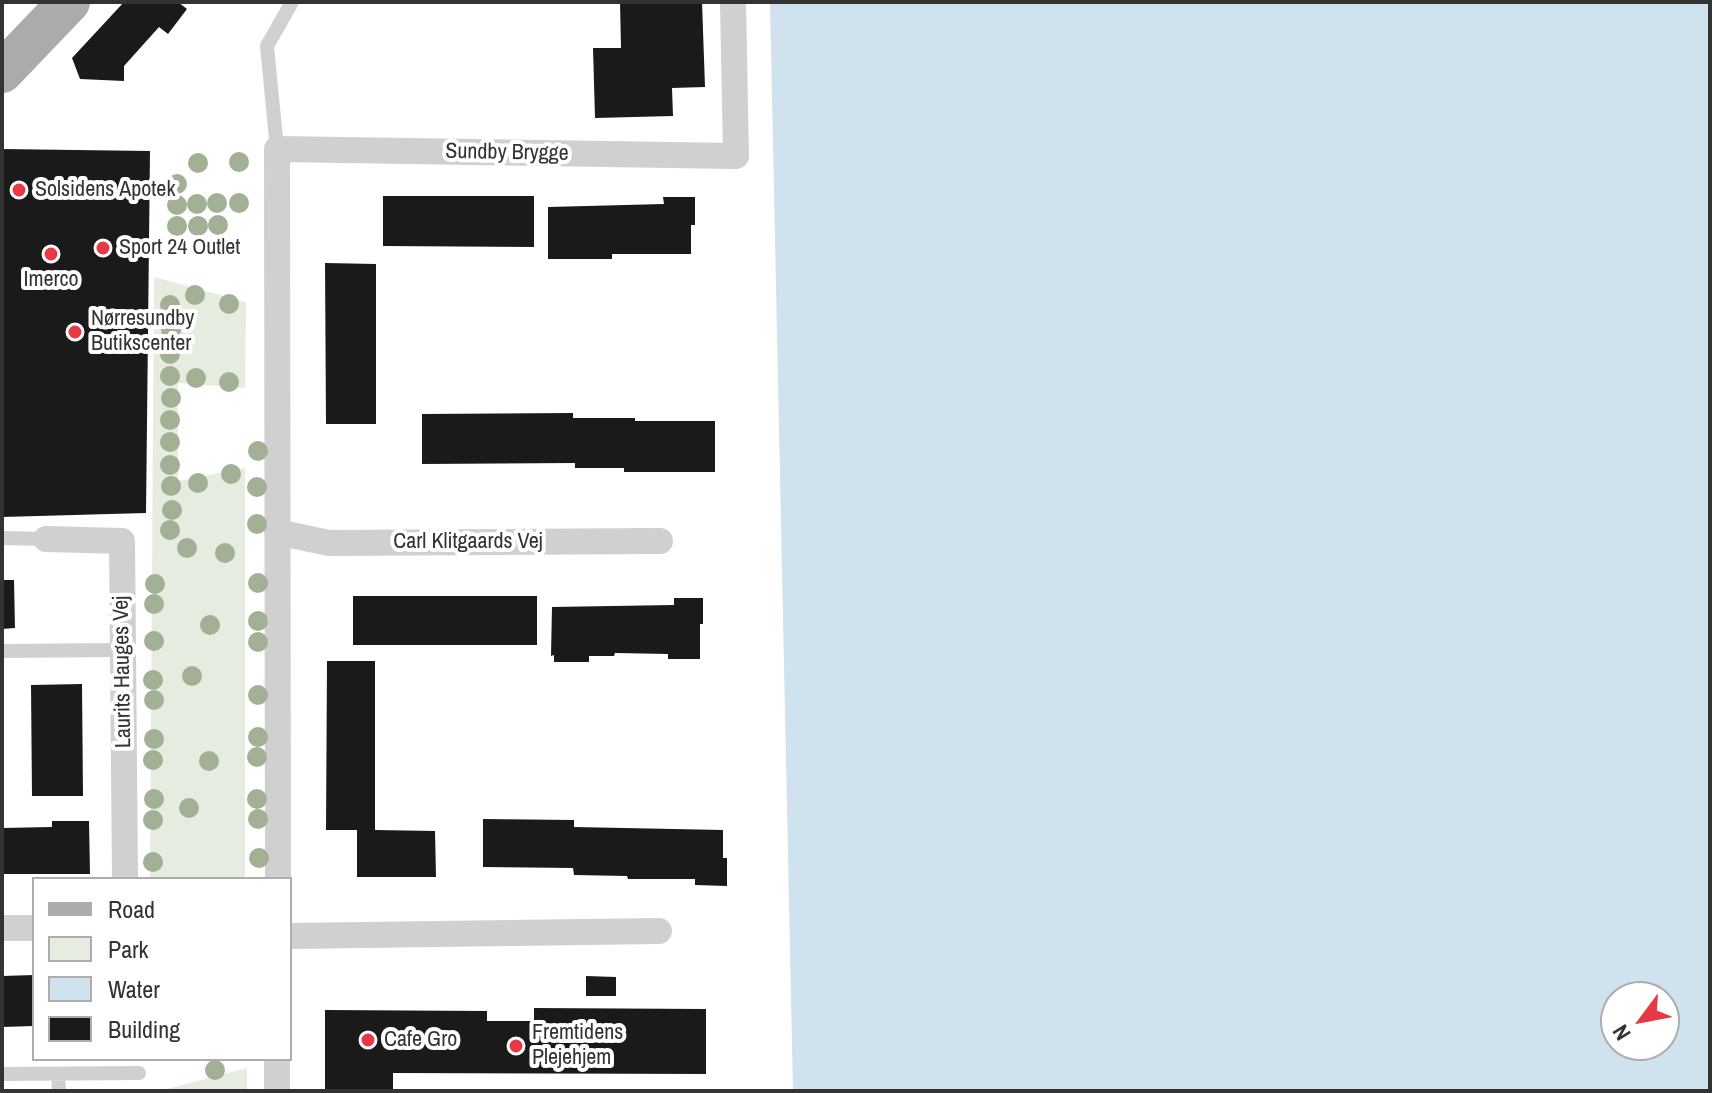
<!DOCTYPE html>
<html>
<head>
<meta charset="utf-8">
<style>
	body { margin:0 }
	#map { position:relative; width:1712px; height:1093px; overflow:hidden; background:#fff; font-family:"Archivo Narrow",sans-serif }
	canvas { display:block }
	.frame { position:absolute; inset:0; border:4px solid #333; pointer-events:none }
	.legend { position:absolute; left:32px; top:877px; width:260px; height:184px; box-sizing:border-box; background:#fff; border:2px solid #adadad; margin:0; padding:10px 14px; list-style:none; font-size:24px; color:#333 }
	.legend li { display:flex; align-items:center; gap:16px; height:40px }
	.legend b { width:40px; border:2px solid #adadad }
	.north { position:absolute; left:1600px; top:981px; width:80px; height:80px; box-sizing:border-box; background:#fff; border:2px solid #adadad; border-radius:50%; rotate:238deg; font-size:22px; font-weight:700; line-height:32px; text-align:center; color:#333 }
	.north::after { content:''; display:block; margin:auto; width:28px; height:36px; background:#e63946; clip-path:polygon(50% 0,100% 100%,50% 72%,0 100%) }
</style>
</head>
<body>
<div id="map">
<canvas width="1712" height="1093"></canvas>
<div class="frame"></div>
<ul class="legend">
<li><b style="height:10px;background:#ababab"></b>Road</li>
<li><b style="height:22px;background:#e6ecdf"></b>Park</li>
<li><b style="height:22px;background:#cfe2ee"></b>Water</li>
<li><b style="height:22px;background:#1a1a1a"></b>Building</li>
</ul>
<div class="north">N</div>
</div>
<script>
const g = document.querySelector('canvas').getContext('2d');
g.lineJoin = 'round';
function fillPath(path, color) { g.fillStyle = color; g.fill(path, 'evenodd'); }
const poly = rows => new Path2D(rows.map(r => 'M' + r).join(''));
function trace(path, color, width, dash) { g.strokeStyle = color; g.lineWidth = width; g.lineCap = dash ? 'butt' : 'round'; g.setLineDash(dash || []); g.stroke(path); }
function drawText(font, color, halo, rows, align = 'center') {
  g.font = font + ' "Archivo Narrow",sans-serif'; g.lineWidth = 8; g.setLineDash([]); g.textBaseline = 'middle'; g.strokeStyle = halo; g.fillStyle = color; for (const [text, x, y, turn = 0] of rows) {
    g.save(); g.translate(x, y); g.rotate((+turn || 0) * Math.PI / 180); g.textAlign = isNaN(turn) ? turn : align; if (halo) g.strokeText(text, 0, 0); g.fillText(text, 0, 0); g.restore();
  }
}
fillPath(poly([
	[154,277,246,302,245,388,178,383,178,481,245,468,245,879,150,879],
	[247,1068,247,1091,159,1091]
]), '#e6ecdf');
fillPath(poly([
	[770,2,1710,2,1710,1091,793,1091],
	[1616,997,1664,997,1664,1045,1616,1045]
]), '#cfe2ee');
fillPath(poly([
	[124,2,178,2,187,9,168,34,159,27,124,66,124,81,80,79,72,58],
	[620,2,702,2,705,87,672,88,673,116,595,118,593,48,621,48],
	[2,149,150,151,146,513,2,517],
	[383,196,534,196,534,247,383,246],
	[663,197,695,197,695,225,691,225,691,254,612,254,612,259,548,259,548,207,664,204],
	[325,263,376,264,376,424,326,424],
	[573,413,573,418,635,418,635,421,715,421,715,472,624,472,624,468,575,468,575,463,422,464,422,414],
	[2,580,14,580,15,628,2,629],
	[353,596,537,596,537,645,353,645],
	[674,598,703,598,703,624,700,624,700,659,668,659,668,654,615,653,614,656,589,656,589,662,554,662,554,655,551,656,552,607,674,605],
	[327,661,375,661,375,830,435,831,436,877,357,877,357,830,326,830],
	[82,684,83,796,32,796,31,685],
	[483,819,574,820,574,827,723,830,723,858,727,858,727,886,695,885,695,879,628,879,627,876,574,875,573,868,483,867],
	[52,821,89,821,90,874,2,874,2,828,52,827],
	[34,975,34,1026,2,1027,2,976],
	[586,976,616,977,616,996,586,996],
	[534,1008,706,1009,706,1074,393,1073,393,1091,325,1091,325,1010,487,1011,487,1021,534,1021]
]), '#1a1a1a');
trace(poly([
	[277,149,267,46,292,2],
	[2,538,46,539],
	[2,651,123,650],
	[2,1074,139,1073],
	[58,1074,59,1091]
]), '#d0d0d0', 14);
trace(poly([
	[277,532,329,543,660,541],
	[46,539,122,541,125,879],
	[278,879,277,149,736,156,733,2],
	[2,928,34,928],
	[290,936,659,931],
	[277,1091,277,1059]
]), '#d0d0d0', 26);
trace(poly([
	[2,72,69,2]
]), '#ababab', 42);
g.fillStyle = '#a2b095';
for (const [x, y] of [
	[239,162],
	[198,163],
	[177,184],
	[217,203],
	[239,203],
	[197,204],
	[177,205],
	[218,225],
	[177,226],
	[198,226],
	[195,295],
	[229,304],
	[170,305],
	[171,330],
	[170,354],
	[170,376],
	[196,378],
	[229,382],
	[171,398],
	[170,420],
	[170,442],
	[258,451],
	[170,465],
	[231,474],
	[198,483],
	[171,486],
	[257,487],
	[172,510],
	[257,524],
	[170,530],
	[187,548],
	[225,553],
	[258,583],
	[155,584],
	[154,604],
	[258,621],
	[210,625],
	[154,641],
	[258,642],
	[192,676],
	[153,680],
	[258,695],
	[154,700],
	[258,737],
	[154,739],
	[257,757],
	[153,760],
	[209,761],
	[154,799],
	[257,799],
	[189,808],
	[258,819],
	[153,820],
	[259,858],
	[153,862],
	[215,1070]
]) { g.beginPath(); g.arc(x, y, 10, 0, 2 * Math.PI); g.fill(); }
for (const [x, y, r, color] of [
	[19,190,8,"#e63946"],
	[103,248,8,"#e63946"],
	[51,254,8,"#e63946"],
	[75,332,8,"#e63946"],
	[368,1040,8,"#e63946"],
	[516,1046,8,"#e63946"]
]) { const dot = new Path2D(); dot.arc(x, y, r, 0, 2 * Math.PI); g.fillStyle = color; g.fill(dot); trace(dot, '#fff', 3); }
drawText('22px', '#333', '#fff', [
	["Sundby Brygge",507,153,1],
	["Carl Klitgaards Vej",468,542],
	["Laurits Hauges Vej",123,672,-91]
]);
drawText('22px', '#333', '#fff', [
	["Solsidens Apotek",35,190],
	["Sport 24 Outlet",119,248],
	["Imerco",51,280,"center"],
	["Nørresundby",91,319],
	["Butikscenter",91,344],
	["Fremtidens",532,1033],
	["Plejehjem",532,1058],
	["Cafe Gro",384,1040]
], 'left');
</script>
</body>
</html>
